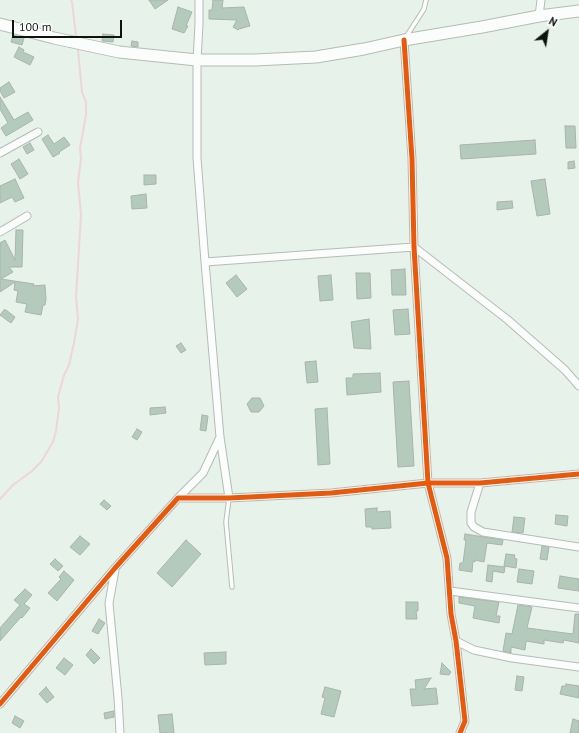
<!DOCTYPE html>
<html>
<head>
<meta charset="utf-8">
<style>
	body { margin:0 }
	#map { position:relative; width:579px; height:733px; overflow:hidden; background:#e7f2ea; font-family:"PT Sans",sans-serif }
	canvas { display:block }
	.north { position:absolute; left:527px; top:12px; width:40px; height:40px; -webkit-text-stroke:3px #fff; paint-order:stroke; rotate:30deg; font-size:11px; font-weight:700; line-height:16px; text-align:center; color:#0d140f }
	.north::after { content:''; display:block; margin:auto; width:14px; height:18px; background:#0d140f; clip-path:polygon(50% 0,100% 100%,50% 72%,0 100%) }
	.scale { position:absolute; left:12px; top:20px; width:110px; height:18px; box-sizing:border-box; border:2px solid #0d140f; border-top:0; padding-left:5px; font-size:12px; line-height:14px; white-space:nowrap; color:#0d140f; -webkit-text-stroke:3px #fff; paint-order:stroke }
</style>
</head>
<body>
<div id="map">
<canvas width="579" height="733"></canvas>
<div class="north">N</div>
<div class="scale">100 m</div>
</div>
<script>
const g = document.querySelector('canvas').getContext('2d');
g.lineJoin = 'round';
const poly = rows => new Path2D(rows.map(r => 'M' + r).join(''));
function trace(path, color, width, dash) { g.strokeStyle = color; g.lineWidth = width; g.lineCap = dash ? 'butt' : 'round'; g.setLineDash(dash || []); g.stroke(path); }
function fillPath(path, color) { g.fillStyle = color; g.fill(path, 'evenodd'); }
trace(poly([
	[71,0,72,2,76,36],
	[0,499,13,485,32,471,41,462,53,442,56,431,59,408,58,397,64,375,69,365,74,343,78,319,76,297,81,215,78,182,81,159,80,148,86,115,86,102,82,92,78,50]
]), '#efd5d8', 2);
const building = poly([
	[149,0,168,0,155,9,149,0],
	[213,0,223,0,222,8,244,7,250,26,239,29,238,30,233,27,237,20,209,19,209,10,212,10,213,0],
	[178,7,192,12,186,26,188,26,184,33,172,29,178,7],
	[103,34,114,35,113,42,102,41,103,34],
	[13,35,24,38,22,45,11,42,13,35],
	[132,41,138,42,138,47,131,46,132,41],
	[19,47,24,50,23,52,34,57,30,65,14,57,19,47],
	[9,82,15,92,4,98,0,91,0,88,9,82],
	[0,97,14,120,28,112,33,120,6,136,1,128,8,123,0,109,0,97],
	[565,126,575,126,576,148,566,148,565,126],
	[48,135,54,144,64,137,70,145,59,152,60,153,53,157,42,139,48,135],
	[535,140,536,154,461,159,460,145,535,140],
	[30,143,34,150,27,154,23,147,30,143],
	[19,159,28,174,20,179,11,164,19,159],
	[574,161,575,168,568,169,568,162,574,161],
	[144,175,156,175,156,184,144,185,144,175],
	[15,179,24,198,15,202,12,197,0,203,0,186,15,179],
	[545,179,550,214,537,216,531,181,545,179],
	[146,194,147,208,132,209,131,196,146,194],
	[512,201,513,208,497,210,497,202,512,201],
	[16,230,23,230,22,267,9,267,13,272,1,279,34,284,33,286,45,285,46,299,45,305,43,305,41,315,25,312,27,304,16,302,18,291,14,290,15,282,0,292,0,243,5,240,15,260,16,230],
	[405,269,406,295,392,295,391,270,405,269],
	[356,273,370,273,371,298,357,299,356,273],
	[236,275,247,289,237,297,226,283,236,275],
	[331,275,333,300,320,301,318,276,331,275],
	[408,309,410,334,395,335,393,310,408,309],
	[4,310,6,310,15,317,11,323,0,315,4,310],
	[369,319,371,349,354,348,351,322,369,319],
	[181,343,186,350,181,353,176,346,181,343],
	[316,361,318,382,307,383,305,362,316,361],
	[380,373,381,392,347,395,346,378,353,378,353,374,380,373],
	[409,381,414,466,398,467,393,382,409,381],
	[252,398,260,398,264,406,259,412,251,412,247,404,252,398],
	[165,407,166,413,150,415,150,408,165,407],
	[327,408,330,464,318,465,315,409,327,408],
	[202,415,208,416,206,431,200,430,202,415],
	[137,429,142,432,137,440,132,437,137,429],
	[104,500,111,506,107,510,100,504,104,500],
	[377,508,377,512,390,511,391,528,372,529,372,527,366,527,365,509,377,508],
	[556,515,568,516,567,526,555,524,556,515],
	[514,517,525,518,523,533,512,532,514,517],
	[465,534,503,540,502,545,487,543,484,562,475,560,475,562,473,561,472,572,459,570,460,563,463,563,466,540,464,540,465,534],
	[80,536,90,544,80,555,70,547,80,536],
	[186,540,201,554,172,587,157,573,186,540],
	[542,546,549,547,547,560,540,559,542,546],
	[506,554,515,555,514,558,517,559,516,568,504,566,506,554],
	[55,559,63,566,58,571,50,564,55,559],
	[488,565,505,567,504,573,493,571,492,582,486,581,488,565],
	[519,569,534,571,532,584,517,582,519,569],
	[64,571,74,580,57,601,48,593,61,579,59,577,64,571],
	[560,576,579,579,579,591,558,588,560,576],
	[25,589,32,595,24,604,30,608,22,618,21,617,0,641,0,628,20,605,14,600,25,589],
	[459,597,499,602,496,616,500,616,499,623,473,618,475,606,459,603,459,597],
	[406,602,418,602,418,611,416,611,417,619,406,619,406,602],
	[518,605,532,607,527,628,573,634,575,614,579,614,579,643,564,640,563,643,544,640,544,644,526,641,525,650,511,647,511,653,503,651,506,633,512,634,518,605],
	[99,619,105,623,98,634,92,631,99,619],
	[91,649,100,658,94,664,86,655,91,649],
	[226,652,226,664,205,665,204,653,226,652],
	[64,658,73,665,65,675,56,668,64,658],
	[442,663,451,672,449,675,440,674,442,663],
	[517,676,524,677,522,691,515,690,517,676],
	[431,678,424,689,436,688,438,704,412,706,410,689,416,689,415,680,431,678],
	[566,684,579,686,579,698,560,694,562,686,566,686,566,684],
	[46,687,54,697,47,703,39,694,46,687],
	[325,687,341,691,334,717,321,714,325,698,322,697,325,687],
	[114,711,114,717,105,719,104,713,114,711],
	[172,714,174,733,160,733,158,715,172,714],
	[15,716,24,721,20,728,12,723,15,716],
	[573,719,579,721,579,733,570,733,573,719]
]);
fillPath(building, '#b4cabb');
trace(building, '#aab3ad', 1);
const lane = poly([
	[406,37,424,9,426,0],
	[229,498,226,522,232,587]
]);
const street = poly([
	[199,0,199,24,197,60,197,158,205,262,220,437,229,498],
	[539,16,541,0],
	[404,40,412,159,414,247,428,483,447,558,451,614,456,641,465,721,460,733],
	[0,153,38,132],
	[0,232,27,216],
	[205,262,414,247,508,320,565,370,579,386],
	[480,483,471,512,471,523,474,527,483,532,579,547],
	[178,498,203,473,220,437],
	[115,570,109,603,118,698,120,733],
	[450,591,579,608],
	[456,641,474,650,512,658,579,667],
	[0,704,115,568,178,498,229,498,331,493,428,483,480,483,579,474]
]);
const secondary = poly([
	[0,24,54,38,119,52,197,60,255,60,316,57,364,49,404,40,482,27,539,16,579,11]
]);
trace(lane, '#b4bcb6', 5.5);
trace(street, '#b4bcb6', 9);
trace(secondary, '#b4bcb6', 13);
trace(lane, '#fbfdfc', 3.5);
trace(street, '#fbfdfc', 7);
trace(secondary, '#fbfdfc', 11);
trace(poly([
	[404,40,412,159,414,247,428,483,447,558,451,614,456,641,465,721,460,733],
	[0,704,115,568,178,498,229,498,331,493,428,483,480,483,579,474]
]), '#e8590c', 5);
</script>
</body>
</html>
